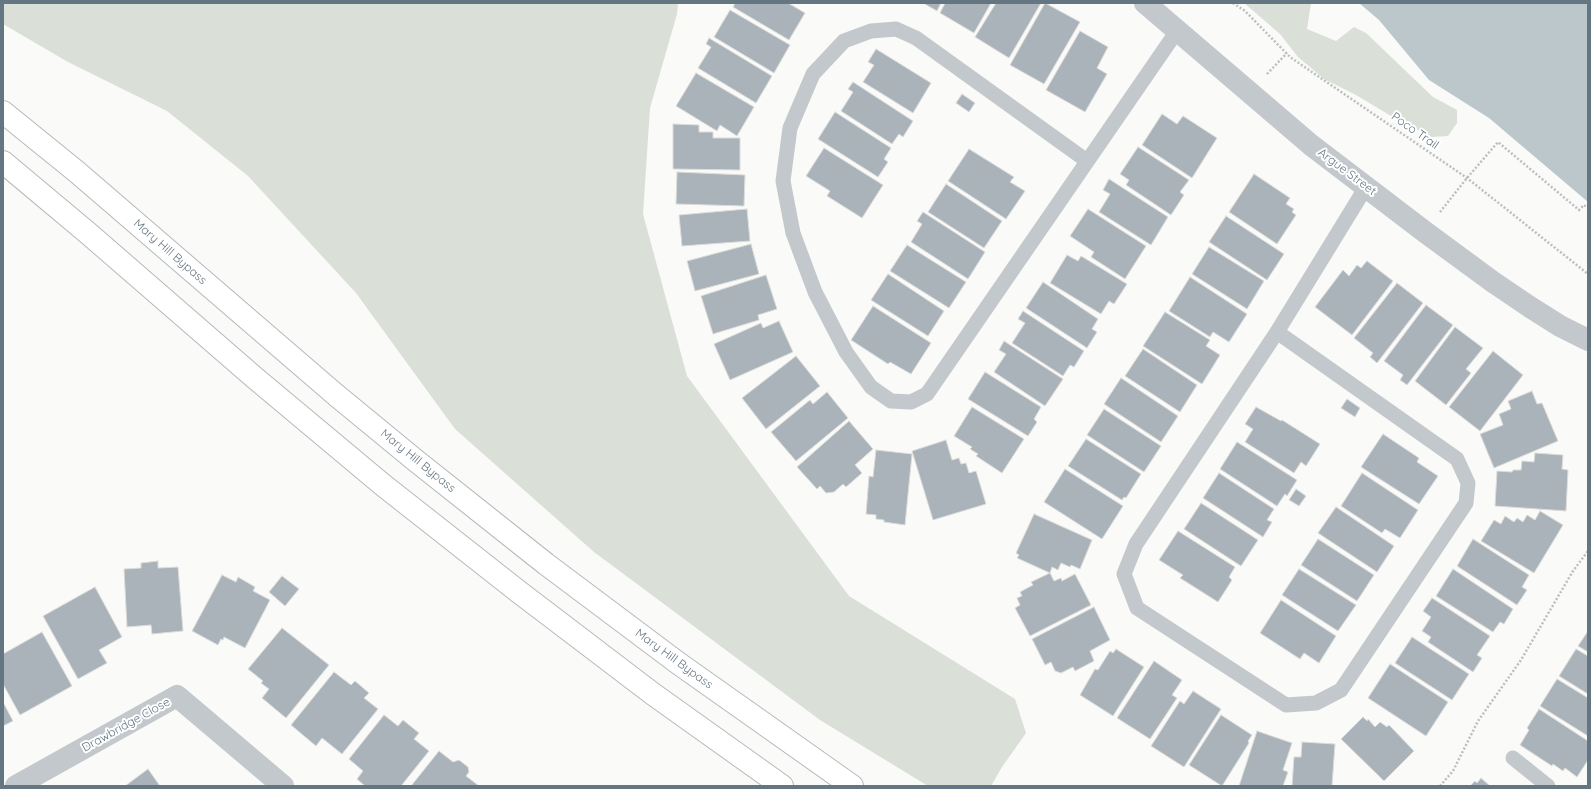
<!DOCTYPE html>
<html>
<head>
<meta charset="utf-8">
<style>
	body { margin:0 }
	#map { position:relative; width:1591px; height:789px; overflow:hidden; background:#fafaf8; font-family:Quicksand,sans-serif }
	canvas { display:block }
	.frame { position:absolute; inset:0; border:4px solid #657683; pointer-events:none }
</style>
</head>
<body>
<div id="map">
<canvas width="1591" height="789"></canvas>
<div class="frame"></div>
</div>
<script>
const g = document.querySelector('canvas').getContext('2d');
g.lineJoin = 'round';
function fillPath(path, color) { g.fillStyle = color; g.fill(path, 'evenodd'); }
const poly = rows => new Path2D(rows.map(r => 'M' + r).join(''));
function trace(path, color, width, dash) { g.strokeStyle = color; g.lineWidth = width; g.lineCap = dash ? 'butt' : 'round'; g.setLineDash(dash || []); g.stroke(path); }
function drawText(font, color, halo, rows, align = 'center') {
  g.font = font + ' Quicksand,sans-serif'; g.lineWidth = 4; g.setLineDash([]); g.textBaseline = 'middle'; g.strokeStyle = halo; g.fillStyle = color; for (const [text, x, y, turn = 0] of rows) {
    g.save(); g.translate(x, y); g.rotate((+turn || 0) * Math.PI / 180); g.textAlign = isNaN(turn) ? turn : align; if (halo) g.strokeText(text, 0, 0); g.fillText(text, 0, 0); g.restore();
  }
}
fillPath(poly([
	[3,3,678,3,677,14,650,108,643,214,687,376,849,596,1015,699,1026,733,1002,767,991,786,928,786,820,720,594,552,455,429,356,293,248,176,167,111,68,62,3,24],
	[1244,3,1311,3,1307,29,1336,41,1354,27,1366,33,1433,97,1457,110,1457,123,1448,136,1432,137,1396,119,1356,95,1324,79,1298,57,1280,34]
]), '#dadfd7');
fillPath(poly([
	[1359,3,1588,3,1588,202,1489,118,1429,80,1379,20]
]), '#bbc7cb');
const building = poly([
	[735,3,788,3,805,13,789,40,733,7,735,3],
	[923,3,941,3,937,11,923,3],
	[945,3,991,3,974,33,940,13,945,3],
	[996,3,1041,3,1009,58,975,37,996,3],
	[1045,3,1080,22,1044,84,1010,65,1045,3],
	[730,10,790,45,774,73,714,37,730,10],
	[1080,31,1108,47,1097,68,1107,74,1085,112,1046,90,1080,31],
	[709,38,772,76,756,103,698,68,711,47,706,44,709,38],
	[876,49,931,83,913,113,863,82,874,65,868,62,876,49],
	[696,73,754,107,737,136,720,125,717,131,676,106,696,73],
	[853,82,913,121,903,137,899,134,892,144,841,111,853,92,848,89,853,82],
	[962,94,975,103,969,112,956,103,962,94],
	[835,112,891,148,884,159,888,162,878,177,818,139,835,112],
	[1162,114,1177,124,1183,116,1217,138,1192,178,1142,145,1162,114],
	[673,124,699,125,699,132,713,132,713,138,740,138,740,170,673,169,673,124],
	[1138,147,1189,180,1180,192,1184,195,1171,215,1126,185,1129,180,1120,174,1138,147],
	[824,148,883,185,862,218,827,196,830,191,806,176,824,148],
	[969,149,1014,177,1010,182,1025,191,1006,219,948,181,969,149],
	[677,172,745,175,744,206,676,204,677,172],
	[1254,174,1290,198,1286,204,1294,209,1292,212,1296,215,1277,244,1229,212,1254,174],
	[1109,179,1168,217,1151,245,1099,212,1110,194,1103,190,1109,179],
	[946,184,1002,221,984,248,928,212,946,184],
	[747,209,750,241,682,246,679,215,747,209],
	[1088,209,1146,246,1125,279,1091,257,1094,252,1070,236,1088,209],
	[923,212,985,252,968,279,911,242,922,224,917,221,923,212],
	[1226,216,1284,254,1267,280,1209,242,1226,216],
	[751,244,759,274,695,291,687,261,751,244],
	[907,245,966,282,949,308,890,271,907,245],
	[1209,247,1264,281,1247,309,1192,274,1209,247],
	[1067,255,1078,261,1081,256,1127,284,1114,304,1109,301,1101,314,1050,283,1067,255],
	[1367,261,1393,281,1352,335,1315,307,1343,270,1349,276,1357,265,1361,268,1367,261],
	[888,274,944,311,928,336,871,300,888,274],
	[766,275,777,309,758,315,759,320,713,334,701,296,766,275],
	[1190,277,1247,314,1229,342,1213,332,1210,337,1169,311,1190,277],
	[1043,282,1098,319,1092,329,1097,332,1087,348,1026,308,1043,282],
	[1397,283,1423,303,1377,363,1370,357,1373,353,1354,338,1397,283],
	[1426,305,1453,325,1407,385,1400,380,1403,375,1384,361,1426,305],
	[873,306,931,343,911,374,890,362,888,364,851,340,873,306],
	[1023,311,1084,351,1074,367,1070,365,1063,376,1012,343,1025,323,1018,319,1023,311],
	[1165,312,1210,340,1206,346,1220,355,1202,384,1143,346,1165,312],
	[779,321,793,352,730,380,714,344,761,323,763,328,779,321],
	[1455,327,1483,348,1466,369,1471,373,1446,405,1415,381,1455,327],
	[1004,341,1063,379,1045,406,994,372,1006,354,999,350,1004,341],
	[1143,349,1197,385,1180,412,1125,376,1143,349],
	[1493,351,1523,375,1480,431,1449,407,1493,351],
	[796,356,820,386,766,429,742,398,796,356],
	[985,372,1041,407,1034,419,1037,422,1028,436,968,399,985,372],
	[1121,378,1178,416,1161,442,1104,404,1121,378],
	[1532,391,1537,404,1542,403,1558,441,1494,468,1480,434,1503,425,1499,414,1511,409,1508,401,1532,391],
	[827,392,848,418,796,461,771,432,810,400,813,404,827,392],
	[1347,399,1360,408,1355,417,1341,408,1347,399],
	[972,407,1024,439,1002,473,976,456,978,454,970,449,972,447,954,436,972,407],
	[1256,407,1281,421,1282,420,1320,444,1306,466,1301,462,1294,473,1245,442,1253,429,1245,424,1256,407],
	[1104,409,1161,446,1144,472,1087,435,1104,409],
	[849,421,873,449,855,465,862,473,846,487,843,484,834,492,826,493,820,486,817,489,797,467,849,421],
	[1383,434,1419,458,1417,462,1438,476,1419,504,1361,467,1383,434],
	[1086,439,1141,474,1126,498,1124,497,1122,500,1068,466,1086,439],
	[946,440,952,460,959,458,961,464,966,463,969,473,976,471,986,504,933,520,912,451,946,440],
	[1237,442,1297,480,1287,496,1285,494,1277,506,1220,469,1237,442],
	[876,450,912,454,905,525,884,522,884,520,876,519,876,515,866,514,869,476,873,477,876,450],
	[1535,453,1563,455,1562,469,1568,470,1566,511,1495,506,1497,471,1512,472,1513,470,1521,470,1522,461,1534,462,1535,453],
	[1065,469,1123,506,1102,539,1044,502,1065,469],
	[1219,473,1274,509,1267,520,1272,522,1263,537,1203,498,1219,473],
	[1362,473,1418,510,1400,538,1385,529,1382,533,1341,506,1362,473],
	[1296,489,1306,496,1299,506,1289,500,1296,489],
	[1201,503,1258,540,1241,566,1184,529,1201,503],
	[1336,507,1394,546,1377,572,1318,533,1336,507],
	[1540,511,1563,525,1534,573,1481,541,1494,520,1501,524,1505,516,1514,522,1517,518,1523,522,1527,515,1535,520,1540,511],
	[1034,514,1092,540,1080,569,1071,565,1070,567,1061,563,1058,570,1052,567,1050,573,1017,558,1019,555,1016,553,1034,514],
	[1178,531,1235,567,1229,577,1232,580,1218,602,1180,578,1183,575,1159,560,1178,531],
	[1318,539,1374,575,1357,601,1301,565,1318,539],
	[1473,539,1529,575,1522,587,1527,590,1517,605,1457,566,1473,539],
	[158,561,158,568,178,567,183,631,152,634,151,625,127,627,124,569,141,568,141,563,158,561],
	[1299,569,1356,605,1338,631,1282,595,1299,569],
	[1453,569,1513,609,1504,624,1500,622,1493,632,1436,596,1453,569],
	[1050,573,1054,581,1061,578,1062,581,1075,574,1091,605,1030,636,1015,608,1020,605,1017,598,1022,596,1020,592,1033,585,1031,582,1050,573],
	[222,575,236,582,238,577,255,587,253,591,270,600,245,648,224,637,223,640,221,639,218,645,192,631,222,575],
	[282,576,299,589,285,606,269,592,282,576],
	[95,587,122,637,99,650,107,663,78,679,43,616,95,587],
	[1432,598,1490,636,1477,655,1482,658,1473,672,1428,642,1431,637,1422,631,1431,617,1423,611,1432,598],
	[1281,600,1336,636,1319,663,1304,653,1300,659,1260,633,1281,600],
	[1094,607,1110,640,1090,651,1094,661,1075,671,1073,667,1061,673,1055,671,1051,662,1045,665,1032,639,1094,607],
	[282,628,329,665,286,718,262,698,269,689,261,683,263,681,248,669,282,628],
	[1588,631,1588,652,1578,646,1588,631],
	[42,632,72,686,20,715,3,684,3,654,42,632],
	[1412,637,1469,674,1452,700,1395,663,1412,637],
	[1116,649,1144,667,1113,716,1080,695,1095,669,1098,670,1110,651,1113,653,1116,649],
	[1576,649,1588,656,1588,694,1559,676,1576,649],
	[1154,661,1182,680,1172,695,1177,698,1150,739,1117,718,1154,661],
	[1390,664,1448,702,1426,736,1368,698,1390,664],
	[334,672,351,685,355,681,369,693,364,698,378,709,342,754,322,738,316,746,291,725,334,672],
	[1557,679,1588,698,1588,736,1540,706,1557,679],
	[1193,691,1221,709,1184,767,1151,746,1180,701,1184,704,1193,691],
	[3,702,13,721,3,726,3,702],
	[1539,709,1588,741,1588,760,1577,777,1565,768,1563,771,1553,764,1552,766,1520,745,1529,730,1527,728,1539,709],
	[384,715,398,726,403,720,419,733,414,739,429,751,401,786,365,786,357,779,363,771,349,759,384,715],
	[1221,715,1252,735,1248,741,1249,743,1222,786,1189,765,1221,715],
	[1363,717,1367,721,1368,719,1375,727,1380,722,1387,727,1389,725,1414,751,1384,781,1341,739,1363,717],
	[1257,731,1292,743,1283,770,1288,772,1283,786,1239,786,1257,731],
	[1302,742,1335,744,1332,786,1292,786,1294,757,1301,757,1302,742],
	[439,751,453,762,459,760,468,767,469,772,466,776,479,786,411,786,439,751],
	[148,769,160,786,125,786,148,769],
	[1481,778,1490,786,1470,786,1475,781,1477,783,1481,778]
]);
fillPath(building, '#aab3b9');
trace(building, '#dcdcda', 1);
const trunk = poly([
	[3,112,77,172,336,395,415,460,546,564,678,663,852,786],
	[3,162,89,234,255,378,383,485,519,592,653,694,782,786]
]);
trace(trunk, '#b4b9bd', 24);
trace(poly([
	[1233,3,1245,11,1290,57,1467,178,1588,274],
	[1267,74,1287,53],
	[1440,212,1467,178,1498,142,1579,210,1584,205,1588,208],
	[1440,786,1453,771,1478,721,1521,660,1573,571,1588,551]
]), '#bbbfc2', 2.5, [2, 2]);
trace(poly([
	[1087,161,916,38,896,29,871,31,844,41,813,74,790,128,783,181,793,233,815,292,846,352,871,387,891,401,911,402,927,394,1177,31],
	[1277,332,1457,459,1468,483,1466,503,1341,690,1316,703,1286,705,1137,608,1124,574,1136,544,1277,332,1366,187],
	[1513,758,1548,786]
]), '#c3c8cc', 15);
trace(poly([
	[16,786,177,696,283,786]
]), '#c3c8cc', 22);
trace(poly([
	[1145,3,1311,145,1425,232,1493,282,1530,307,1560,326,1588,340]
]), '#c3c8cc', 22);
trace(trunk, '#fff', 22);
drawText('12px', '#657683', '#fff', [
	["Poco Trail",1415,131,35],
	["Argue Street",1347,172,37],
	["Mary Hill Bypass",170,252,41],
	["Mary Hill Bypass",418,461,39],
	["Mary Hill Bypass",674,659,36],
	["Drawbridge Close",126,725,-29]
]);
</script>
</body>
</html>
